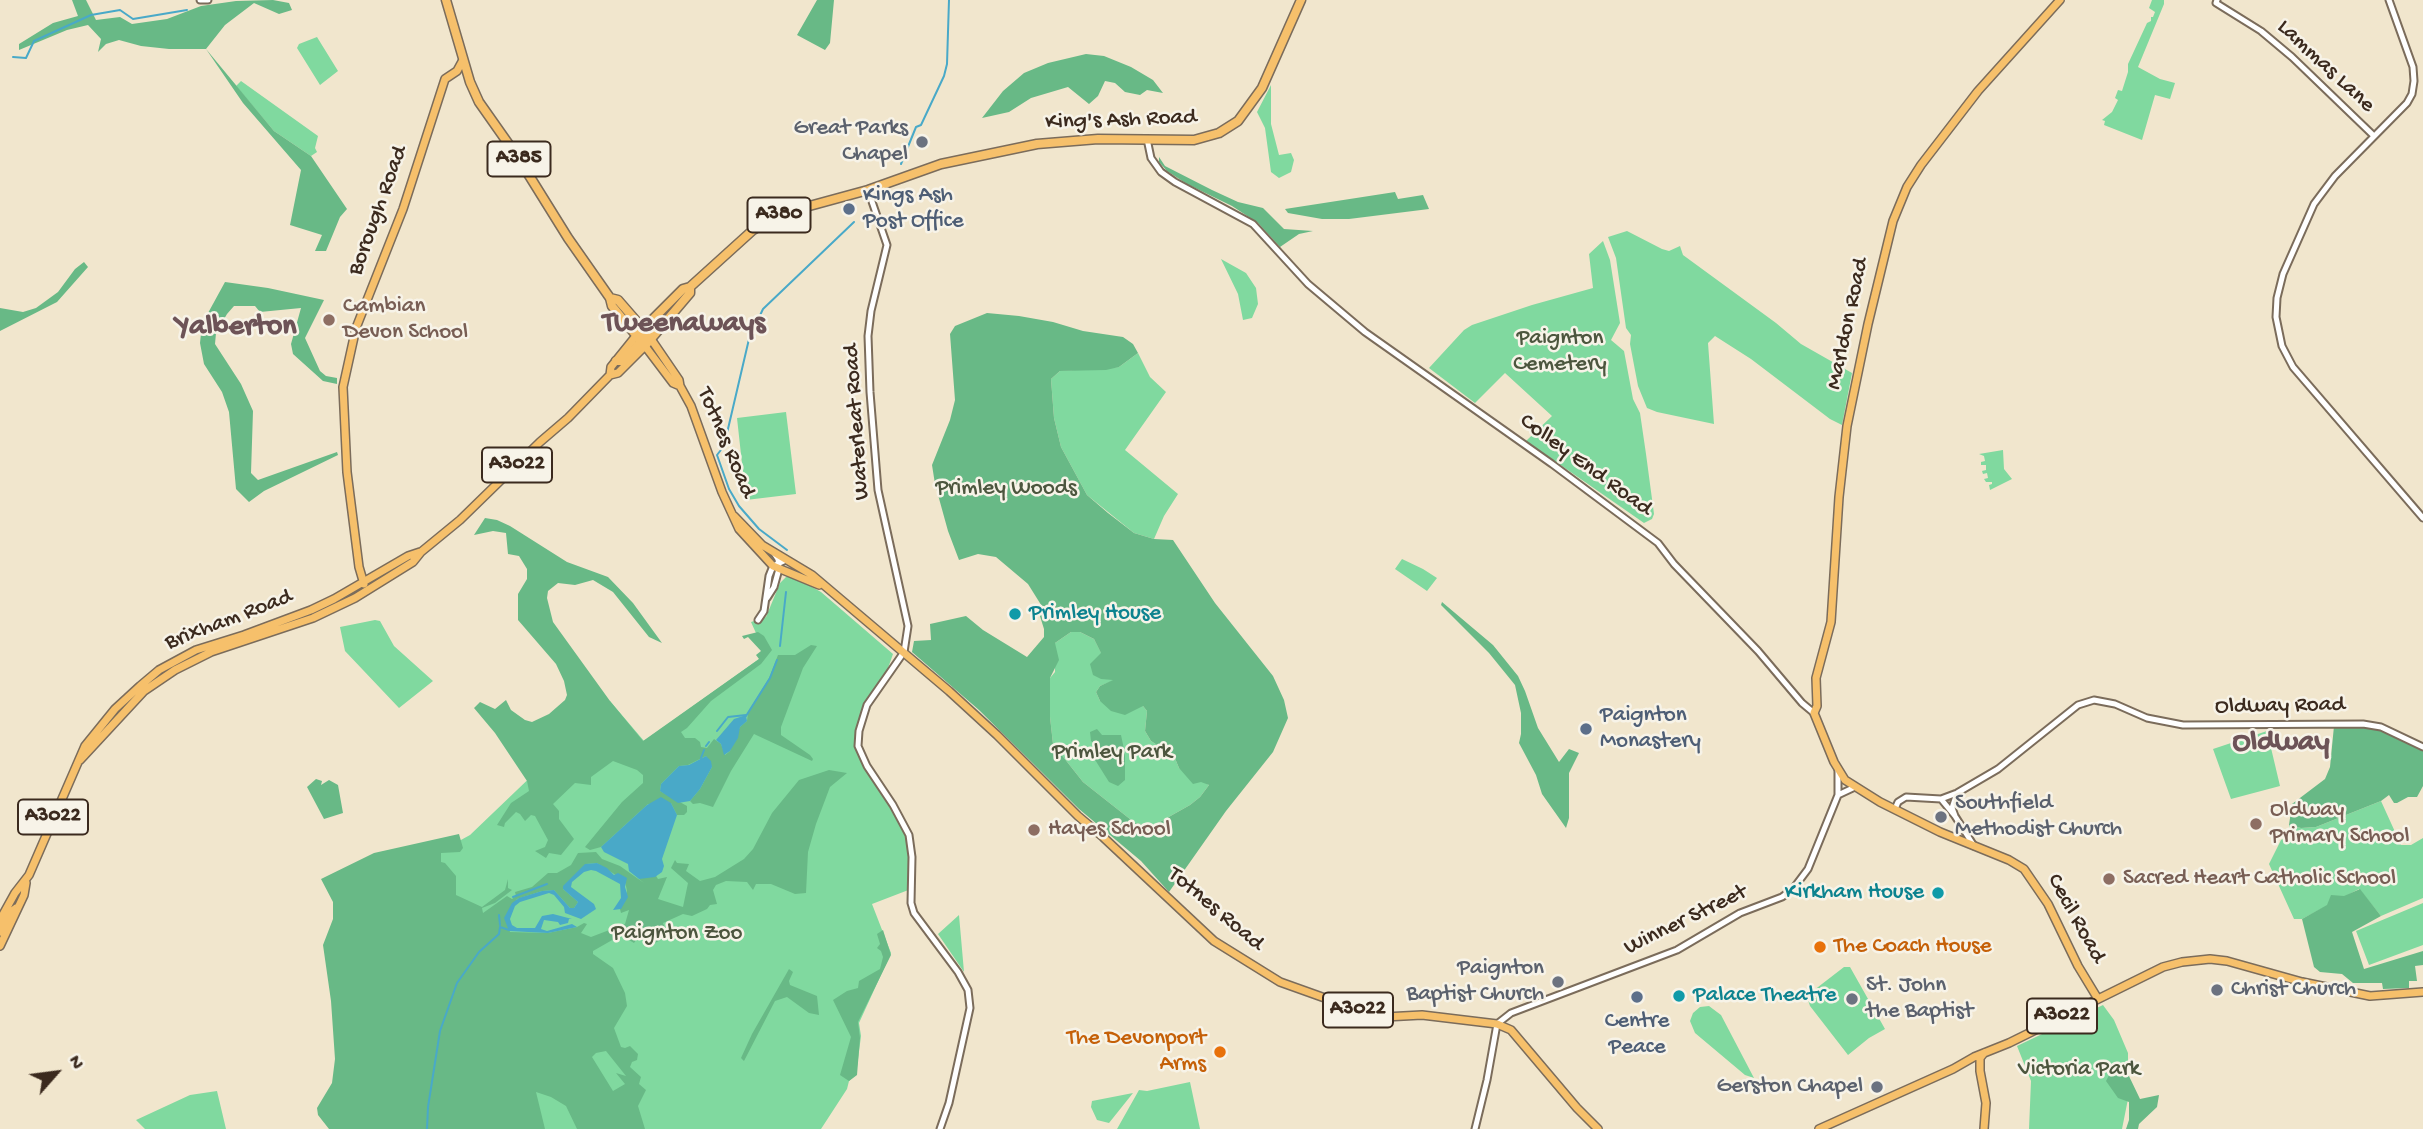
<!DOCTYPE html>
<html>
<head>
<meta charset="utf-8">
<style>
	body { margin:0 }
	#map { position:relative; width:2423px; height:1129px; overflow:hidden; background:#f1e6cd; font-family:"Gochi Hand",sans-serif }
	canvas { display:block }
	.north { position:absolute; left:21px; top:1038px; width:70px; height:70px; -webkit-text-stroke:5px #f7f3e8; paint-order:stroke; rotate:62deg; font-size:19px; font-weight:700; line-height:28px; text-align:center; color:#3b2a1e }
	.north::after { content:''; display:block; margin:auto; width:24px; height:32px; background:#3b2a1e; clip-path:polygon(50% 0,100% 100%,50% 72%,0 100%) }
</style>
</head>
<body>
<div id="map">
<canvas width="2423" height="1129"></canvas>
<div class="north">N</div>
</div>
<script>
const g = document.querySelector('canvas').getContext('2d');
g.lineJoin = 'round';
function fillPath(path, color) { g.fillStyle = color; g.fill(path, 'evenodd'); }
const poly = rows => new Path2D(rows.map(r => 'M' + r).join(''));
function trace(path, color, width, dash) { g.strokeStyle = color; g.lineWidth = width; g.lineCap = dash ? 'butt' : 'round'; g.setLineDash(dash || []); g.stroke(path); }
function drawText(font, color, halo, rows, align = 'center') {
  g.font = font + ' "Gochi Hand",sans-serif'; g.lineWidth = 5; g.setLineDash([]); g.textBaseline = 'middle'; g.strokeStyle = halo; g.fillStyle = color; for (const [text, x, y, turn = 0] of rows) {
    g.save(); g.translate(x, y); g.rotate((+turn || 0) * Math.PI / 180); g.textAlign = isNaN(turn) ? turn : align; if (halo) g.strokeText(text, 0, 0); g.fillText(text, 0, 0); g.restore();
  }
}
fillPath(poly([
	[2152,0,2164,0,2164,4,2138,67,2160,79,2175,83,2170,99,2155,95,2142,140,2104,125,2105,121,2102,120,2112,112,2118,100,2115,98,2118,90,2122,91,2128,72,2128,64,2147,23,2151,21,2151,17,2153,17,2155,12,2149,8],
	[317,37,338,71,320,85,297,48,299,44],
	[241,81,318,136,315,148,317,152,311,156,274,131,236,86],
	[1271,85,1271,124,1279,155,1291,153,1294,160,1291,172,1279,178,1271,172,1265,128,1257,112],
	[1627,231,1662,249,1669,251,1680,246,1683,255,1776,323,1801,344,1852,373,1842,425,1830,419,1751,359,1715,336,1708,343,1714,424,1657,412,1647,408,1638,386,1630,344,1631,335,1626,328,1616,258,1608,237],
	[1603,241,1610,260,1620,323,1611,340,1624,351,1633,399,1640,413,1646,454,1654,514,1652,519,1644,523,1526,441,1552,416,1505,373,1475,403,1429,368,1464,330,1472,325,1532,305,1593,288,1589,254],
	[1221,259,1246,273,1256,288,1258,304,1252,318,1243,320,1238,294],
	[1138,353,1150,377,1166,392,1125,450,1178,494,1164,516,1154,539,1134,533,1087,495,1061,447,1054,418,1051,379,1060,371,1119,367],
	[786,412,796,494,746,500,737,418],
	[2003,450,2004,469,2012,479,1990,490,1989,485,1992,484,1992,482,1986,482,1984,479,1988,478,1987,473,1983,474,1982,471,1986,470,1986,465,1981,465,1981,462,1985,461,1984,456,1979,454],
	[1402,559,1423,569,1437,578,1427,591,1395,569],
	[786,577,794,577,821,592,893,654,882,685,867,705,858,746,909,835,911,889,872,904,891,953,859,1023,861,1036,856,1075,849,1081,847,1089,821,1129,432,1129,439,852,470,835,610,701,644,741,759,659,764,651,751,622,766,617,780,583],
	[375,620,380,621,394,646,433,681,399,708,345,651,340,627],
	[1071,632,1080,632,1094,639,1115,680,1100,686,1096,692,1100,701,1143,706,1147,711,1145,731,1151,741,1174,756,1179,768,1209,785,1200,797,1190,805,1158,823,1149,825,1135,823,1083,782,1053,744,1050,717,1050,678,1055,672,1055,643],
	[2267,731,2280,786,2231,799,2213,749],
	[2381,801,2401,845,2411,845,2423,838,2423,898,2381,916,2359,889,2302,919,2294,919,2269,864,2281,840,2289,834,2289,825,2301,828,2316,827],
	[2423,903,2423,945,2369,965,2356,931],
	[959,915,964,972,938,934],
	[1844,967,1850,967,1885,1029,1869,1038,1848,1055,1810,1006,1808,1000,1809,994],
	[2103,1005,2114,1020,2128,1053,2128,1099,2122,1129,2029,1129,2031,1081,2017,1046],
	[1709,1006,1721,1015,1754,1078,1745,1075,1695,1033,1690,1021,1693,1013,1700,1007],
	[1190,1082,1200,1129,1117,1129,1139,1090,1147,1091],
	[217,1091,226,1129,145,1129,136,1120,190,1095],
	[1133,1093,1109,1123,1097,1120,1091,1107,1092,1101]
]), '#80d99f');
fillPath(poly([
	[72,0,86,0,96,20,120,17,132,24,167,19,201,6,236,1,273,0,289,3,292,10,279,14,254,3,225,25,206,49,274,131,311,156,347,209,340,217,326,251,315,251,322,235,290,225,301,170,243,103,206,49,169,49,141,46,119,40,106,44,98,52,101,39,88,25,67,30,19,50,19,44,53,23,78,16],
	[817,0,834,0,830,43,825,50,797,35],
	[1086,54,1104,56,1131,67,1153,80,1163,93,1147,90,1140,95,1125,92,1115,83,1105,81,1098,96,1089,104,1068,87,1031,98,1009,112,982,118,1003,91,1024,73,1048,63],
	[1159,157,1165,166,1212,190,1238,202,1263,208,1284,229,1313,231,1299,234,1280,247,1258,223,1232,206,1187,184,1167,171,1159,162],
	[1395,192,1398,199,1423,195,1429,209,1349,219,1322,219,1288,213,1285,209],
	[84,262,88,267,57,302,0,331,0,308,23,312,36,308,58,292,75,269],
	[225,282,268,288,324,300,305,338,320,371,326,376,337,378,337,384,323,381,293,354,291,344,301,308,260,312,255,306,234,306,227,314,216,333,215,344,241,384,253,411,251,473,258,480,337,452,338,455,264,491,249,502,236,489,229,412,222,392,204,364,200,343,202,324],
	[987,313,1019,316,1053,322,1083,331,1123,337,1133,344,1138,353,1119,367,1106,370,1060,371,1051,379,1054,418,1061,447,1087,495,1108,513,1134,533,1154,539,1173,540,1215,603,1273,676,1284,700,1288,718,1273,752,1226,811,1169,892,1141,861,1079,809,979,710,912,652,914,641,931,640,930,624,966,616,983,630,1027,657,1044,637,1044,629,1039,613,1043,608,1028,584,996,557,978,554,959,560,948,531,935,484,932,465,950,420,955,400,950,334,955,326],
	[1071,632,1080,632,1094,639,1101,653,1090,664,1093,675,1101,679,1113,680,1100,686,1096,692,1100,701,1111,711,1125,715,1143,706,1147,711,1145,731,1151,741,1174,756,1179,768,1193,784,1201,782,1209,785,1200,797,1190,805,1158,823,1149,825,1135,823,1083,782,1053,744,1050,717,1050,678,1059,660,1055,643],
	[485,518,497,520,510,526,567,562,608,577,633,603,662,643,649,637,613,592,593,580,575,585,558,583,548,591,547,598,553,622,610,701,643,741,759,659,756,655,761,651,748,637,744,639,742,636,758,632,764,636,772,650,761,664,711,701,687,728,681,732,685,738,695,738,700,742,701,747,707,748,714,739,721,744,725,755,730,751,740,727,747,721,748,712,769,678,778,655,795,655,811,645,817,646,803,668,781,727,781,735,810,755,813,759,812,761,754,734,731,771,713,807,700,803,693,804,690,801,700,789,712,767,706,756,688,765,679,766,661,784,660,791,687,806,687,812,684,815,677,815,671,803,648,804,601,847,590,850,585,847,622,802,643,783,643,775,637,770,613,761,591,777,591,785,575,783,553,804,559,811,559,819,574,839,561,855,549,853,546,858,535,851,545,847,548,840,535,816,531,815,525,821,520,814,516,812,505,823,504,827,497,825,511,803,529,791,527,781,495,733,474,708,480,702,495,709,506,700,511,710,525,720,532,722,549,714,565,700,567,695,564,681,556,664,518,620,518,594,527,579,527,569,519,556,508,554,506,533,493,531,474,535],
	[1442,602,1493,645,1518,676,1525,691,1538,728,1559,762,1569,749,1579,753,1569,773,1569,818,1566,828,1542,794,1536,775,1519,743,1521,734,1521,713,1515,685,1489,653,1441,605],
	[2365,725,2381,728,2423,748,2423,786,2417,797,2408,797,2397,803,2394,803,2389,795,2381,801,2316,827,2301,828,2289,825,2292,804,2325,779,2330,767,2334,726],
	[1097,729,1102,735,1121,735,1125,754,1125,780,1118,786,1109,782,1092,755,1092,751,1101,749,1091,741,1090,732],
	[829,770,847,773,830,787,816,824,808,852,806,893,795,894,771,884,756,884,753,890,747,882,726,881,716,885,713,890,717,904,710,905,707,909,692,916,683,914,663,923,668,936,655,943,644,935,638,937,634,943,621,935,593,951,593,954,613,968,625,993,627,1006,614,1028,621,1047,625,1048,630,1046,638,1054,637,1060,632,1062,630,1067,641,1077,639,1084,646,1090,638,1106,645,1129,577,1129,566,1106,551,1097,536,1092,545,1129,329,1129,318,1115,317,1108,332,1083,335,1059,331,1001,323,945,333,919,333,902,321,879,374,853,459,834,463,848,460,852,441,853,441,862,445,863,456,876,456,895,482,907,505,890,508,879,508,888,512,890,495,903,482,908,483,913,507,896,512,899,516,896,515,892,532,887,548,873,557,873,571,865,578,853,596,852,602,859,620,866,644,883,639,879,640,875,653,871,658,879,667,877,658,899,683,907,688,883,671,868,675,860,677,863,689,864,686,871,700,881,715,877,744,859,753,849,772,813,799,780],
	[597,863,625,881,627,891,624,903,620,909,621,913,629,910,625,924,591,937,581,933,587,924,584,923,577,927,548,933,510,932,508,925,509,912,517,899,542,891,554,890,570,908,574,908,578,902,563,889,586,864],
	[606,1051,626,1076,616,1073,625,1084,613,1091,592,1057,596,1053],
	[316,779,322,781,321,785,329,780,338,785,343,813,324,819,307,787],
	[2360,889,2381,916,2352,932,2364,969,2423,951,2423,965,2415,966,2417,981,2409,981,2409,988,2383,989,2382,983,2353,983,2342,974,2320,972,2314,967,2302,919,2327,905,2331,895,2344,896],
	[883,930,891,955,858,1022,860,1038,857,1075,849,1081,840,1075,851,1037,833,1000,847,991,858,988,859,981,880,969,883,957,881,951,877,948,880,944,877,934],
	[789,969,793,972,789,981,790,985,817,996,819,1015,809,1013,787,997,775,1001,744,1061,741,1058,752,1034],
	[2115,1064,2128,1074,2140,1099,2159,1095,2157,1107,2139,1124,2138,1129,2126,1129,2129,1120,2129,1102,2118,1098,2106,1081]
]), '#68b986');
fillPath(poly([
	[743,716,746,716,747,721,740,727,738,738,730,751,724,755,721,744,716,740,734,719],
	[706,756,711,761,712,767,700,789,690,801,678,803,660,791,661,784,679,766,689,765],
	[661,797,671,803,677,815,662,859,664,866,662,872,655,877,639,879,629,871,628,864,604,852,601,847,647,805],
	[597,863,607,868,614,875,618,873,627,878,625,887,628,897,621,909,613,910,621,898,620,884,596,871,591,870,584,872,572,882,571,887,594,904,596,909,581,919,565,913,564,907,554,895,549,893,520,902,515,906,510,919,512,925,517,928,535,928,542,916,553,914,572,919,569,919,568,923,560,925,558,922,544,920,541,929,547,931,572,924,577,927,548,933,509,931,504,918,512,903,519,898,542,891,554,890,570,908,574,908,578,902,563,889,563,886,585,864]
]), '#49a9c8');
trace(poly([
	[13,57,26,58,34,41,91,15,120,10,133,19,187,10],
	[901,164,916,127,921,125,944,76,947,64,949,0],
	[787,550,759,529,739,506,729,489,717,455,724,446,749,339,763,309,854,222],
	[780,646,786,592],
	[746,716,770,678,777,660],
	[717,731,728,717,746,715],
	[706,746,709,742],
	[701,758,704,750],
	[513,897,547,884],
	[499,915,500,925],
	[427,1129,428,1107,440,1031,457,983,479,952,499,934,500,927,509,930]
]), '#49a9c8', 2);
const minor = poly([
	[200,0,208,0],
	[2217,0,2216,3,2261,31,2292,57,2374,136],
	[2389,0,2413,67,2414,81,2412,94,2407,103,2335,176,2314,204,2283,274,2277,298,2276,317,2282,346,2293,367,2423,518],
	[1147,139,1151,158,1161,172,1175,182,1253,224,1308,284,1365,332,1552,464,1658,543,1674,564,1758,651,1802,703,1814,713],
	[868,190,887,245,871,311,868,336,870,392,878,490,908,626,904,652,867,705,859,731,858,746,867,766,893,805,909,835,912,857,911,903,914,913,958,972,968,990,970,1008,949,1103,940,1129],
	[767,598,774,587,779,569,778,559,774,553],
	[758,620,764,611,769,576,773,566,786,560],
	[1957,793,1952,808,1955,816,1974,846],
	[1838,795,1855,787],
	[1941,799,1957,793,1998,769,2078,705,2094,700,2115,704,2147,718,2183,725,2363,724,2381,727,2423,747],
	[1895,809,1898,802,1906,797,1941,799,1955,816],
	[1475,1129,1487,1080,1497,1024,1511,1013,1677,950,1740,913,1782,897,1793,889,1808,869,1838,795,1838,770]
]);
const major = poly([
	[2060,0,1978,91,1921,165,1907,187,1893,221,1868,324,1847,426,1839,497,1831,622,1816,678,1817,706,1814,713,1834,762,1845,780,1880,802,1940,832,2009,860,2024,869,2048,904,2078,966,2098,999],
	[651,339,679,380,680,386,691,406,722,492,739,529,773,566,819,585],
	[610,375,611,367,636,336],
	[734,516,762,545,812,575,949,691,997,735,1078,816,1103,837,1214,941,1280,982,1364,1012,1385,1017,1422,1015,1497,1024,1511,1030,1577,1108,1598,1129],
	[364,584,359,567,347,472,343,387,356,328,403,209,445,79,457,71,463,60],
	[80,760,144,691,175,670,211,652,313,618,355,598,413,562,421,552,460,520,540,442,568,418,610,375,618,373,645,346,673,383,680,386],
	[0,920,15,893,29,875,85,746,115,709,140,686,159,670,196,650,244,635,311,610,334,599,408,556,420,552],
	[0,932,9,913,16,908],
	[0,946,24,895,26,883],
	[1819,1129,1953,1069,1974,1057,2009,1043,2163,967,2182,962,2210,959,2227,961,2302,982,2370,996,2423,992],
	[1984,1129,1986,1103,1980,1071,1980,1058,1984,1053]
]);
const highway = poly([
	[446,0,470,82,479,102,517,156,568,238,610,298,612,306,645,346,690,293,690,287],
	[610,298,618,300,645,331],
	[636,336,683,289,690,287,753,230,780,214,868,190,941,164,1037,144,1098,139,1194,140,1219,133,1238,121,1262,88,1301,0],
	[616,361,623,361,661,320]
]);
trace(minor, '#7b6c5b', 9);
trace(major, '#7b6c5b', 10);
trace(highway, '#7b6c5b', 11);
trace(minor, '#fff', 5);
trace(major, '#f6c06b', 7);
trace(highway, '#f6c06b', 8);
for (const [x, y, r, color] of [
	[922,142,7,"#6b7280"],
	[849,209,7,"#5c6f8a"],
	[329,320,7,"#8d6e63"],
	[1015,614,7,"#0f9aa8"],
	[1586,729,7,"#5c6f8a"],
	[1941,817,7,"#6b7280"],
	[2256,824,7,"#8d6e63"],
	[1034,830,7,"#8d6e63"],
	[2109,879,7,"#8d6e63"],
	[1938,893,7,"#0f9aa8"],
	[1820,947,7,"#e8710a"],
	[1558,982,7,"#6b7280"],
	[2217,990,7,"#6b7280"],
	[1679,996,7,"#0f9aa8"],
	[1637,997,7,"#5c6f8a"],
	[1852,999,7,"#6b7280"],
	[1220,1052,7,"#e8710a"],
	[1877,1087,7,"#6b7280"]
]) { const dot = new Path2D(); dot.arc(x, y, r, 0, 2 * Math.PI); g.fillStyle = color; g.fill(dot); trace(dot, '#f7f3e8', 2.5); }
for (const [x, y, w] of [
	[519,159,63],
	[779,215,63],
	[517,465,70],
	[53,817,70],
	[1358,1010,70],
	[2062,1016,70]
]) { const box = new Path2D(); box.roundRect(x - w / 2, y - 17.5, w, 35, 5); g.fillStyle = '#f7f3e8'; g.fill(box); trace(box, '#3b2a1e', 2); }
drawText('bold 21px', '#3b2a1e', null, [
	["A385",519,159],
	["A380",779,215],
	["A3022",517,465],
	["A3022",53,817],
	["A3022",1358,1010],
	["A3022",2062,1016]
]);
drawText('23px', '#3b2a1e', '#f7f3e8', [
	["Lammas Lane",2325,67,43],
	["King's Ash Road",1121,121,-2],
	["Borough Road",379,211,-70],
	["Marldon Road",1849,324,-78],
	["Waterleat Road",858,422,-94],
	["Totnes Road",725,443,67],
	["Colley End Road",1585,466,36],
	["Brixham Road",229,621,-21],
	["Oldway Road",2280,707,-1],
	["Totnes Road",1215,910,40],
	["Cecil Road",2075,919,61],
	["Winner Street",1686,921,-26]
]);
drawText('23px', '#5b616d', '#f7f3e8', [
	["Great Parks",908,129],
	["Chapel",908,155],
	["Southfield",1955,804,"left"],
	["Methodist Church",1955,830,"left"],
	["Paignton",1544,969],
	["Baptist Church",1544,995],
	["St. John",1866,986,"left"],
	["the Baptist",1866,1012,"left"],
	["Christ Church",2231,990,"left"],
	["Gerston Chapel",1863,1087]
], 'right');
drawText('23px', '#4e5e75', '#f7f3e8', [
	["Kings Ash",863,196],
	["Post Office",863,222],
	["Paignton",1600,716],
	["Monastery",1600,742],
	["Centre",1637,1022,"center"],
	["Peace",1637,1048,"center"]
], 'left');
drawText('23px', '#785e54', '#f7f3e8', [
	["Cambian",343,307],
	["Devon School",343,333],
	["Oldway",2270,811],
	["Primary School",2270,837],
	["Hayes School",1048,830],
	["Sacred Heart Catholic School",2123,879]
], 'left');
drawText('23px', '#4c563e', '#f7f3e8', [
	["Paignton",1560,339],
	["Cemetery",1560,365],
	["Primley Woods",1006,489],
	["Primley Park",1112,753],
	["Paignton Zoo",677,934],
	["Victoria Park",2079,1070]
]);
drawText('23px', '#0d838f', '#f7f3e8', [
	["Primley House",1029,614],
	["Kirkham House",1924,893,"right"],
	["Palace Theatre",1693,996]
], 'left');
drawText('23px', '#c56008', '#f7f3e8', [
	["The Coach House",1834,947],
	["The Devonport",1206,1039,"right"],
	["Arms",1206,1065,"right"]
], 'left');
drawText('bold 30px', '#6d5357', '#f7f3e8', [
	["Tweenaways",684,325],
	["Yalberton",236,328],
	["Oldway",2281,744]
]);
</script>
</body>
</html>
